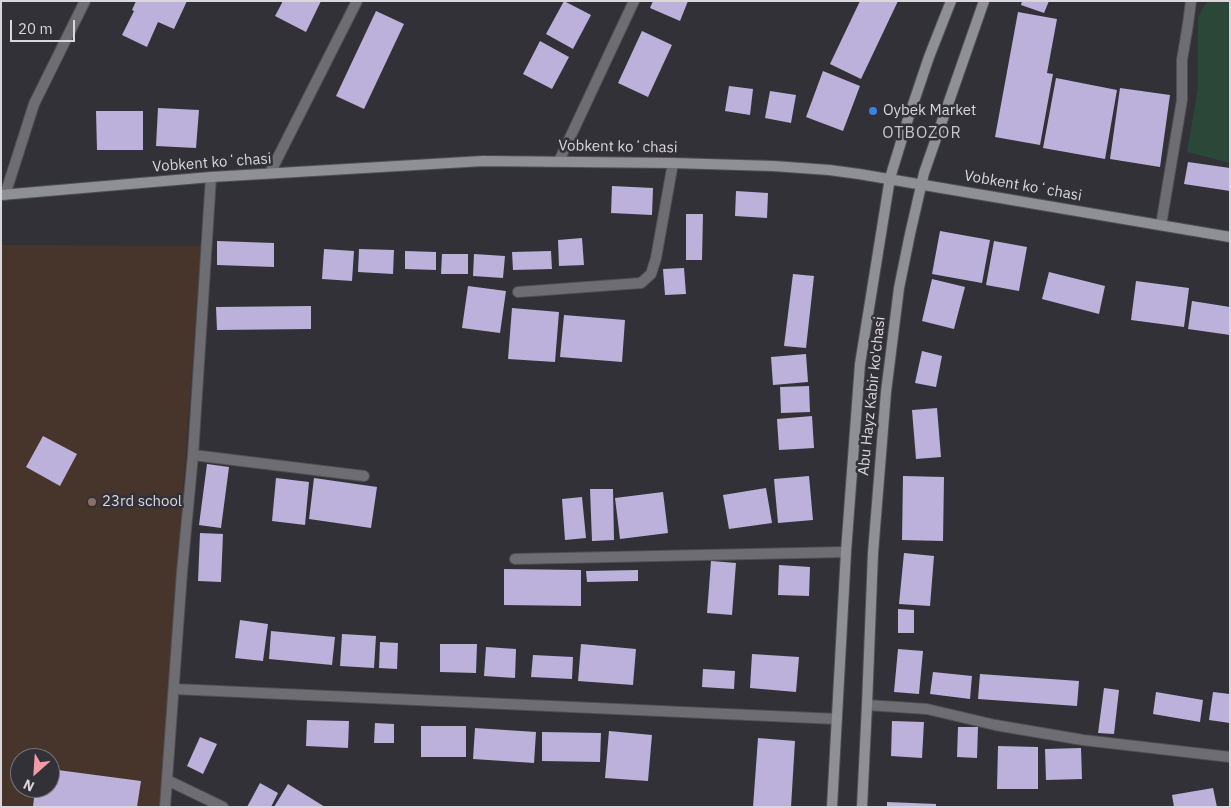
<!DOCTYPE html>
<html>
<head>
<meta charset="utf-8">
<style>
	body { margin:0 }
	#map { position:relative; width:1231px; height:808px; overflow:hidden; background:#333138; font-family:"IBM Plex Sans",sans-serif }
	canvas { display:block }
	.frame { position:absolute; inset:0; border:2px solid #d9d7dc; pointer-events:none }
	.north { position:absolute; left:10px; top:748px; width:50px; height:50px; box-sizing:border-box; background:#333138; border:1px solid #75737a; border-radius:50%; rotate:206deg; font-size:14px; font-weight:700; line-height:20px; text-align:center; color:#d9d7dc }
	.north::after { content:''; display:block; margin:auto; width:18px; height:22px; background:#f39aa8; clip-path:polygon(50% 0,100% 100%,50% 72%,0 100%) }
	.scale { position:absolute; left:10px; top:20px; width:65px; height:22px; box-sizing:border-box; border:2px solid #d9d7dc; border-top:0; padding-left:6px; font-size:15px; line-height:18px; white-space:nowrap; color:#d9d7dc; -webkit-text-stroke:4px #333138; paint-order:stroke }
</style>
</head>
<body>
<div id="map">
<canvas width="1231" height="808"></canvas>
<div class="frame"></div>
<div class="north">N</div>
<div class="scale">20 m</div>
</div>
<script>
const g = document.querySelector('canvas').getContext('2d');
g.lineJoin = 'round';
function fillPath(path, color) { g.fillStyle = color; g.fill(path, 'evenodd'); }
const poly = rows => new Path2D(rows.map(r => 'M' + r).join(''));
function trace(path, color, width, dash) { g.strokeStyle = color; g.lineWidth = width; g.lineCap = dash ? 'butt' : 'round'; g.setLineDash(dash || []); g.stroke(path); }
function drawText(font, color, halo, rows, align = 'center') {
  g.font = font + ' "IBM Plex Sans",sans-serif'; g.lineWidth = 5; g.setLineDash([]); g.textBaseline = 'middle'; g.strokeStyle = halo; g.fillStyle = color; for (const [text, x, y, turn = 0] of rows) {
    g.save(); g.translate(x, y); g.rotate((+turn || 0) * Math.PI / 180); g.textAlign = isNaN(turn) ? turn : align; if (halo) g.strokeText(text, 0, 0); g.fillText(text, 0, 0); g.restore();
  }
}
fillPath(poly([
	[1,245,201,246,160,807,1,807],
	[20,758,50,758,50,788,20,788]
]), '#47352c');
fillPath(poly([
	[1207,1,1230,1,1230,163,1187,152,1198,88,1198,17]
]), '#2a4737');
fillPath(poly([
	[136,1,187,1,174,29,158,22,147,47,122,35,134,11,132,10],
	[283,1,321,1,306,32,275,16],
	[564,1,591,15,573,49,546,34],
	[653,1,688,1,680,21,650,8],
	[860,1,898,1,861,79,830,64],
	[1022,1,1049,1,1044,13,1021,5],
	[376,11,404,24,364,109,336,96],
	[1018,12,1057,19,1047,73,1053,74,1040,145,995,137],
	[642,31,672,45,648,97,618,83],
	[540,41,569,57,552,89,523,74],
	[823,71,860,86,843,131,806,117],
	[1056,78,1117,90,1105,159,1043,148],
	[729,86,753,89,750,115,725,111],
	[1120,88,1170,95,1160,167,1110,159],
	[770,91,796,95,791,123,765,118],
	[158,108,199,110,196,148,156,146],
	[96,111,143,111,143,150,97,150],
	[1188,162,1230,168,1230,191,1184,184],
	[612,186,653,188,652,215,611,213],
	[736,191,768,193,767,218,735,216],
	[686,214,703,214,702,260,686,260],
	[940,231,990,240,982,283,932,274],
	[582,238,584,265,559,266,558,240],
	[217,241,274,243,274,267,217,265],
	[994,241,1027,247,1019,291,986,285],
	[324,249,354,251,352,281,322,279],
	[359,249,394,250,393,274,358,272],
	[405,251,436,252,436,270,405,269],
	[551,251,552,269,513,270,512,252],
	[442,254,468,254,468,274,441,274],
	[474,254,505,256,503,278,473,276],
	[684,268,686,294,665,295,663,269],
	[1049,272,1105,286,1099,314,1042,299],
	[793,274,814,276,806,348,784,346],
	[932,279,965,287,954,329,922,321],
	[1136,281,1189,288,1184,327,1131,320],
	[468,286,506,291,500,333,462,328],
	[1192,301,1230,307,1230,335,1188,329],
	[311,306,311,329,217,330,216,307],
	[512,308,559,312,555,362,508,359],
	[564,315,625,320,622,362,560,357],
	[922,351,942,356,936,387,915,383],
	[806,354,808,382,773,385,771,357],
	[809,386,810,412,781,413,780,387],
	[937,408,941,457,916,459,912,410],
	[812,416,814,448,779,450,777,419],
	[43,436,77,454,60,486,26,467],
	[207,464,229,467,221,528,199,525],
	[809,476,813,520,778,523,774,479],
	[903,476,944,477,943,541,902,540],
	[276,478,309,482,305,525,272,521],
	[314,478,377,487,371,528,309,519],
	[766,488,772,523,729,529,723,495],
	[590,489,613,489,614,540,592,541],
	[663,492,668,533,620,539,615,498],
	[582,497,586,538,565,540,562,499],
	[200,533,223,534,221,582,198,581],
	[904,553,934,556,930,606,899,604],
	[711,561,736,563,732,615,707,613],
	[779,565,810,567,809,596,778,595],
	[504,569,581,570,581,606,504,605],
	[638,570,638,581,587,582,586,571],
	[898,609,914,610,914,633,898,633],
	[240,620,268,624,263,661,235,658],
	[271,631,335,637,332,665,269,659],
	[342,634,376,636,374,668,340,666],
	[380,642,398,643,397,669,379,668],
	[440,644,477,644,476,673,440,672],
	[581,644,636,649,633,685,578,681],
	[486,647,516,649,515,678,484,676],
	[898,649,923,651,919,694,894,692],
	[752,654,799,657,796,692,750,688],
	[533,655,573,657,572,679,531,677],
	[703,669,735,671,734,689,702,687],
	[933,672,972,676,970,699,930,694],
	[980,674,1079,681,1077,706,978,699],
	[1104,688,1119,690,1114,734,1098,733],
	[1156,692,1203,700,1200,722,1153,714],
	[1213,692,1230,694,1230,723,1209,720],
	[307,720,349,721,348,748,306,746],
	[892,721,924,722,922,758,891,756],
	[375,723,394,724,394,743,374,743],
	[421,726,466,726,466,757,421,757],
	[958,727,978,727,977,758,957,757],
	[475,728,536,732,534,763,473,759],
	[609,731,652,735,648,781,605,778],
	[542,732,601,733,600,762,542,761],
	[200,737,217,744,203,774,187,766],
	[758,738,795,741,791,807,753,807],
	[998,746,1038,747,1038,789,997,789],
	[1081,748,1082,779,1046,780,1045,749],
	[50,769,141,781,137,807,33,807,35,788,50,788],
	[260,783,278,793,271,807,247,807],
	[288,784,325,807,274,807],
	[1213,788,1217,807,1174,807,1172,795],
	[887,802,936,804,936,807,887,807]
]), '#bbb1da');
const lane = poly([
	[1161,225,1182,100,1182,60,1188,24,1191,1]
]);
const street = poly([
	[559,161,634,1],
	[270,173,357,1],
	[5,195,34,104,85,1],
	[518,292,641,283,651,274,656,258,673,163],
	[193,455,364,476],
	[515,559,846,552],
	[174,689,837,719],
	[867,705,927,709,995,725,1083,740,1230,757],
	[167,780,223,807],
	[165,807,182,572,193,455,211,177]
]);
const secondary = poly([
	[1,195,211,177,483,161,673,163,773,166,829,170,859,174,1230,237],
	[832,807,846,552,860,364,890,178,908,119,929,57,951,1],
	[862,807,867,705,873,553,886,392,899,288,910,234,924,173,984,1]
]);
trace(lane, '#514f56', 12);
trace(street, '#514f56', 12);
trace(secondary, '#514f56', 12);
trace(lane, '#6e6e72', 10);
trace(street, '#6e6e72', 10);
trace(secondary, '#8f9096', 10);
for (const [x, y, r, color] of [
	[873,111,5,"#3f7fe0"],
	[92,502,5,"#8d6e63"]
]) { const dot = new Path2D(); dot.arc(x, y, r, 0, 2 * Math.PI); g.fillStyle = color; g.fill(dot); trace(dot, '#333138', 2); }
drawText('15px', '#d9d7dc', '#333138', [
	["Oybek Market",883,111],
	["23rd school",102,502]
], 'left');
drawText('15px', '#d9d7dc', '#333138', [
	["Vobkent koʻchasi",618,147,1],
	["Vobkent koʻchasi",212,163,-4],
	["Vobkent koʻchasi",1023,186,10],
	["Abu Hayz Kabir ko'chasi",872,396,-84]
]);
g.letterSpacing = '1px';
drawText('16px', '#c6c3cd', '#333138', [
	["OTBOZOR",922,133]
]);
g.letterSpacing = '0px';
</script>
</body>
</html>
